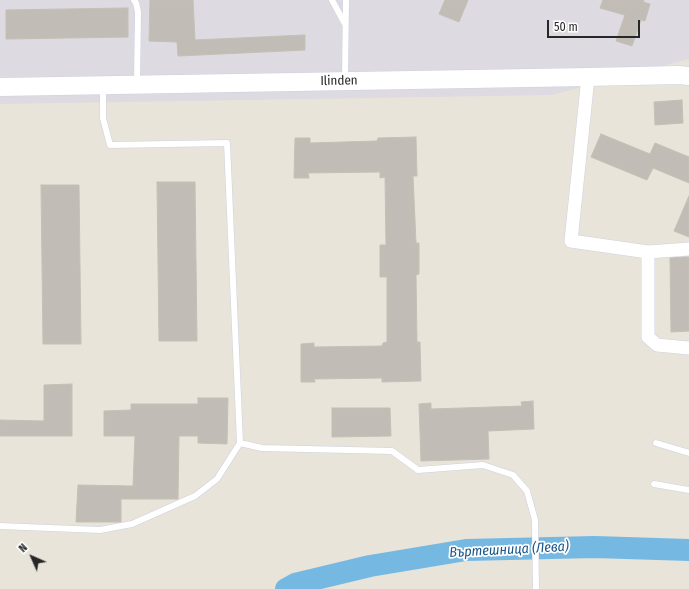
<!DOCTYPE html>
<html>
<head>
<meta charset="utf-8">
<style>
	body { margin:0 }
	#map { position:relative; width:689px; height:589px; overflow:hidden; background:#e8e4da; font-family:"Fira Sans Condensed",sans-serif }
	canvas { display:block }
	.north { position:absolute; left:12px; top:537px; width:40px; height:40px; -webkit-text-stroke:3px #fff; paint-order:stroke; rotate:315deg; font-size:11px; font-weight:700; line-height:16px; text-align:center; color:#272727 }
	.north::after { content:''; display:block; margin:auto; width:14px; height:18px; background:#272727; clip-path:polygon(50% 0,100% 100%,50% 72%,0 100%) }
	.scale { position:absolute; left:547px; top:20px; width:93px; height:18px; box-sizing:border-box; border:2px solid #272727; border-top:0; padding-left:5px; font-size:12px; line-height:14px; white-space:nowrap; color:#272727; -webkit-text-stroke:3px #fff; paint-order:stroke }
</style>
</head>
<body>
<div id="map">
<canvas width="689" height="589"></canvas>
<div class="north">N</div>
<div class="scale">50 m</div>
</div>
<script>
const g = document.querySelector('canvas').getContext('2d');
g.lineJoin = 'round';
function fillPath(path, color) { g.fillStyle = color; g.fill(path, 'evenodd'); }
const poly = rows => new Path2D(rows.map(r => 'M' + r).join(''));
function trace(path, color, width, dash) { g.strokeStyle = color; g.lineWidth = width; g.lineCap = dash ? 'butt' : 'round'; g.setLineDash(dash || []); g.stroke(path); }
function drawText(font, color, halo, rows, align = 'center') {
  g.font = font + ' "Fira Sans Condensed",sans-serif'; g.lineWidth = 3.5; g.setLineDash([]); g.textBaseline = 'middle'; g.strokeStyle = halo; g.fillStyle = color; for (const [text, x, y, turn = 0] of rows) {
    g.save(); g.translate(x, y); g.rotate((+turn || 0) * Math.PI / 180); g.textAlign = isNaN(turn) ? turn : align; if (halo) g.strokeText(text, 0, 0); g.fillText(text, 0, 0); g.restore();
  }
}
fillPath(poly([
	[0,0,689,0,689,59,551,95,0,104]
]), '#dddae1');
trace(poly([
	[286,589,295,584,370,566,466,550,595,547,689,550]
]), '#75b8e2', 22);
const building = poly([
	[150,0,193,0,195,40,305,35,305,50,178,56,177,42,149,41,150,0],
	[445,0,468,0,459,22,439,14,445,0],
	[603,0,644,0,643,2,650,4,645,21,641,20,632,46,616,41,625,15,600,8,603,0],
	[128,8,128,37,6,39,6,10,128,8],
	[682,100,683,123,655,125,654,102,682,100],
	[601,134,650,154,655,143,689,157,689,183,653,168,647,180,591,157,601,134],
	[416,137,417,176,413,176,416,243,419,243,419,274,416,275,417,342,420,342,421,381,382,382,382,378,314,379,315,382,301,382,301,344,314,343,314,347,382,346,383,343,387,342,387,277,380,277,380,245,386,245,385,177,380,178,380,172,308,173,309,178,294,178,295,138,310,138,310,143,377,141,378,138,416,137],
	[157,182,195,182,197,341,159,341,157,182],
	[41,185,79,185,81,344,43,344,41,185],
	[689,196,689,237,674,231,689,196],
	[685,257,689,257,689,331,671,332,670,258,685,257],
	[72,384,72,436,0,436,0,420,44,421,44,385,72,384],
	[198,398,228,398,227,444,198,443,198,436,179,436,178,499,121,499,121,522,76,522,78,485,133,486,135,436,104,436,104,411,131,410,131,404,198,404,198,398],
	[533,401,534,429,488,431,489,459,421,461,419,404,431,403,431,409,522,406,521,402,533,401],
	[332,408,390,408,391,436,332,437,332,408]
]);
fillPath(building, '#c1bdb6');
trace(building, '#c3c0b4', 1);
const lane = poly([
	[134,0,136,3,138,12,137,83],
	[332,0,345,24],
	[345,79,346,0],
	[103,87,103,118,110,145,227,143,240,443,262,448,392,451,418,470,483,465,513,475,527,491,535,520,536,589],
	[656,443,689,453],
	[654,484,689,490],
	[0,526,100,530,132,524,195,496,217,479,240,443]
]);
const street = poly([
	[588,77,571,241,648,252,648,337,657,345,689,348],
	[648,252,689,249]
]);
const secondary = poly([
	[0,87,588,77,679,75,689,76]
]);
trace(lane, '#cfd0df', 7);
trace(street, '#cfd0df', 14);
trace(secondary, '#cfd0df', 19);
trace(lane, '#fff', 6);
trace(street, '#fff', 13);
trace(secondary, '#fff', 18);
drawText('13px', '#272727', '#fff', [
	["Ilinden",339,81,-1]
]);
drawText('italic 14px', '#195589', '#fff', [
	["Въртешница (Лева)",509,550,-3]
]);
</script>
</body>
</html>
